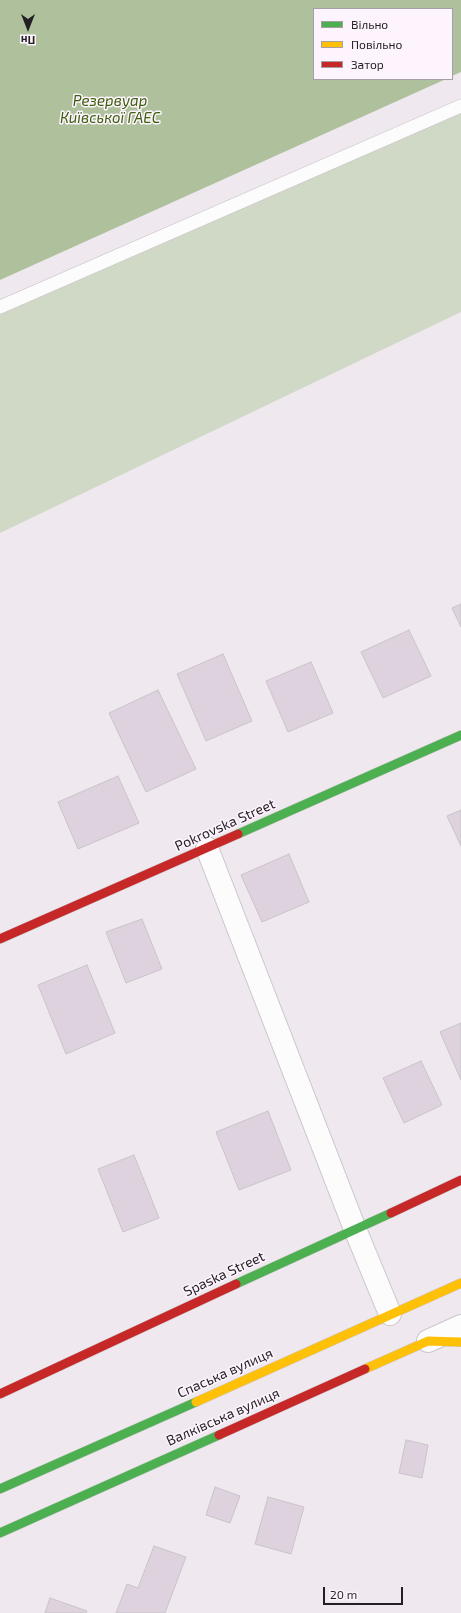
<!DOCTYPE html>
<html>
<head>
<meta charset="utf-8">
<style>
	body { margin:0 }
	#map { position:relative; width:461px; height:1613px; overflow:hidden; background:#efe9ef; font-family:"Exo 2",sans-serif }
	canvas { display:block }
	.legend { position:absolute; left:313px; top:8px; width:140px; height:72px; box-sizing:border-box; background:#fef4fe; border:1px solid #a69fa6; margin:0; padding:5px 7px; list-style:none; font-size:12px; color:#231f23 }
	.legend li { display:flex; align-items:center; gap:8px; height:20px }
	.legend b { width:20px; border:1px solid #a69fa6 }
	.north { position:absolute; left:8px; top:8px; width:40px; height:40px; -webkit-text-stroke:3px #fef4fe; paint-order:stroke; rotate:180deg; font-size:11px; font-weight:700; line-height:16px; text-align:center; color:#231f23 }
	.north::after { content:''; display:block; margin:auto; width:14px; height:18px; background:#231f23; clip-path:polygon(50% 0,100% 100%,50% 72%,0 100%) }
	.scale { position:absolute; left:323px; top:1587px; width:80px; height:18px; box-sizing:border-box; border:2px solid #231f23; border-top:0; padding-left:5px; font-size:12px; line-height:14px; white-space:nowrap; color:#231f23; -webkit-text-stroke:3px #fef4fe; paint-order:stroke }
</style>
</head>
<body>
<div id="map">
<canvas width="461" height="1613"></canvas>
<ul class="legend">
<li><b style="height:5px;background:#4caf50"></b>Вільно</li>
<li><b style="height:5px;background:#ffc107"></b>Повільно</li>
<li><b style="height:5px;background:#c62828"></b>Затор</li>
</ul>
<div class="north">Пн</div>
<div class="scale">20 m</div>
</div>
<script>
const g = document.querySelector('canvas').getContext('2d');
g.lineJoin = 'round';
function fillPath(path, color) { g.fillStyle = color; g.fill(path, 'evenodd'); }
const poly = rows => new Path2D(rows.map(r => 'M' + r).join(''));
function trace(path, color, width, dash) { g.strokeStyle = color; g.lineWidth = width; g.lineCap = dash ? 'butt' : 'round'; g.setLineDash(dash || []); g.stroke(path); }
function drawText(font, color, halo, rows, align = 'center') {
  g.font = font + ' "Exo 2",sans-serif'; g.lineWidth = 3; g.setLineDash([]); g.textBaseline = 'middle'; g.strokeStyle = halo; g.fillStyle = color; for (const [text, x, y, turn = 0] of rows) {
    g.save(); g.translate(x, y); g.rotate((+turn || 0) * Math.PI / 180); g.textAlign = isNaN(turn) ? turn : align; if (halo) g.strokeText(text, 0, 0); g.fillText(text, 0, 0); g.restore();
  }
}
fillPath(poly([
	[461,106,461,312,0,533,0,307]
]), '#d0d8c6');
fillPath(poly([
	[0,0,461,0,461,72,452,76,452,9,314,9,314,79,446,79,0,280]
]), '#aec09c');
const building = poly([
	[461,604,461,627,452,608,461,604],
	[409,630,431,676,383,698,361,652,409,630],
	[223,654,252,721,206,741,177,674,223,654],
	[311,662,333,713,288,732,266,681,311,662],
	[158,690,196,769,146,792,109,713,158,690],
	[118,776,139,823,78,849,58,802,118,776],
	[461,810,461,846,447,816,461,810],
	[289,854,309,902,262,922,241,875,289,854],
	[142,919,162,969,126,983,106,932,142,919],
	[87,965,115,1033,66,1054,38,985,87,965],
	[461,1023,461,1080,440,1032,461,1023],
	[421,1061,442,1105,404,1123,383,1078,421,1061],
	[268,1111,291,1170,239,1190,216,1132,268,1111],
	[134,1155,159,1218,123,1232,98,1169,134,1155],
	[406,1440,428,1445,422,1478,399,1473,406,1440],
	[215,1487,240,1496,230,1523,206,1515,215,1487],
	[268,1497,304,1507,291,1554,255,1544,268,1497],
	[154,1546,186,1557,165,1613,116,1613,127,1584,138,1588,154,1546],
	[50,1598,87,1611,86,1613,45,1613,50,1598]
]);
fillPath(building, '#ded2de');
trace(building, '#c8c4c8', 1);
const lane = poly([
	[0,307,461,106]
]);
const street = poly([
	[207,848,355,1229,390,1314],
	[428,1341,461,1326]
]);
const fast = poly([
	[238,834,461,735],
	[236,1284,391,1213],
	[0,1489,196,1402],
	[0,1533,219,1435]
]);
const slow = poly([
	[365,1369,428,1341,461,1342],
	[196,1402,461,1283]
]);
const jam = poly([
	[0,939,238,834],
	[391,1213,461,1180],
	[0,1394,236,1284],
	[219,1435,365,1369]
]);
trace(lane, '#cac6ca', 14);
trace(street, '#cac6ca', 24);
trace(fast, '#cac6ca', 10);
trace(slow, '#cac6ca', 10);
trace(jam, '#cac6ca', 10);
trace(lane, '#fdfcfd', 13);
trace(street, '#fdfcfd', 22);
trace(fast, '#4caf50', 9);
trace(slow, '#ffc107', 9);
trace(jam, '#c62828', 9);
drawText('14px', '#231f23', '#fef4fe', [
	["Pokrovska Street",225,825,-24],
	["Spaska Street",224,1274,-25],
	["Спаська вулиця",225,1373,-24],
	["Валківська вулиця",223,1417,-24]
]);
drawText('italic 15px', '#3d600d', '#fef4fe', [
	["Резервуар",110,101],
	["Київської ГАЕС",110,118]
]);
</script>
</body>
</html>
